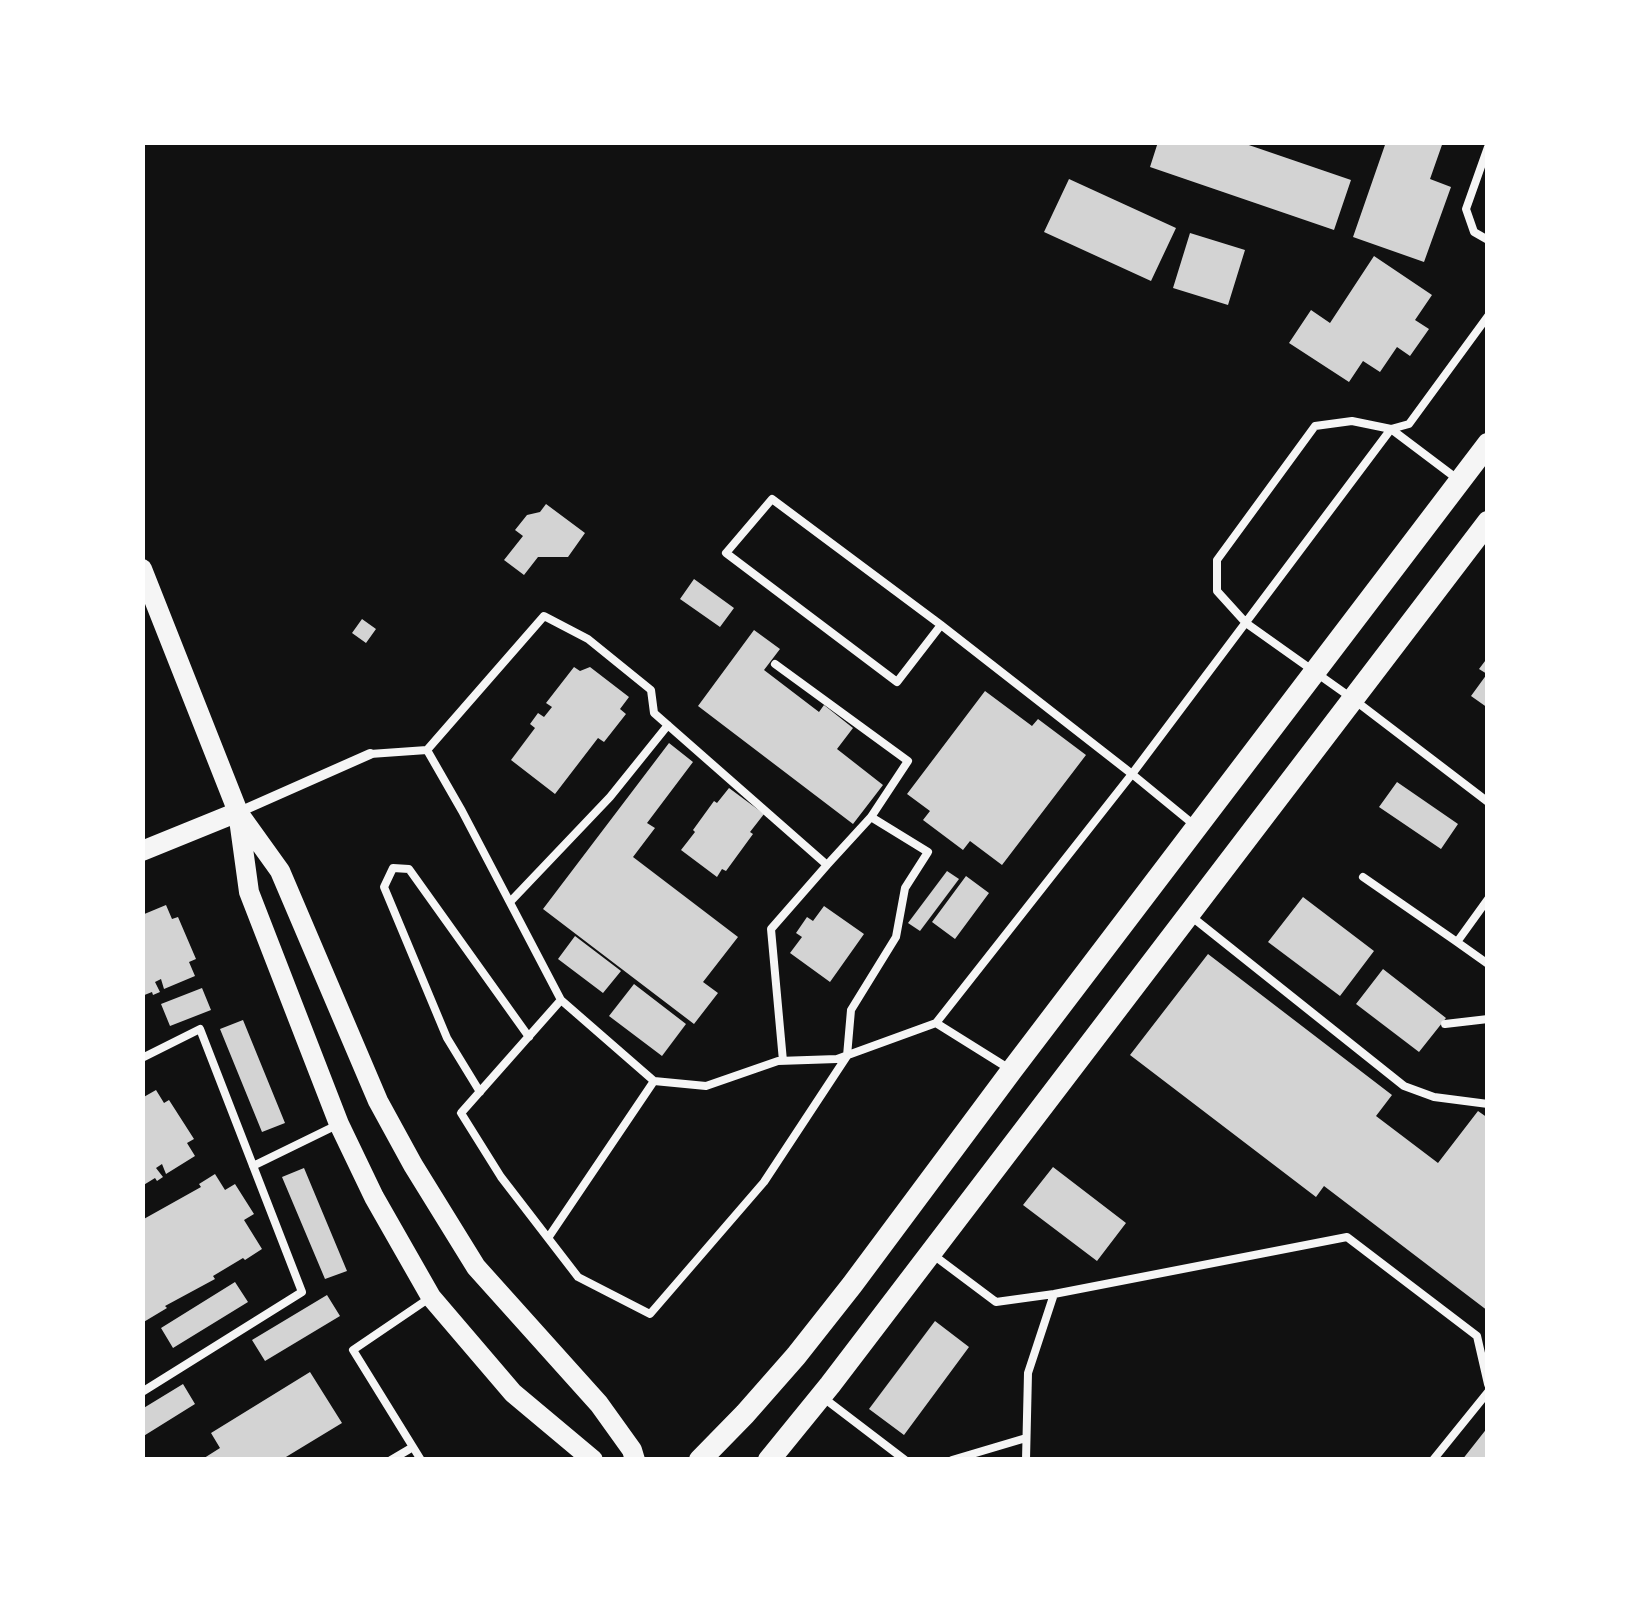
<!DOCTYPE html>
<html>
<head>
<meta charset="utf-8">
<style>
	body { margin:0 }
	#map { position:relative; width:1630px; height:1602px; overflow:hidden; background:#111; font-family:"Nunito Sans",sans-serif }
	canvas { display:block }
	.frame { position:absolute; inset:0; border:145px solid #fff; pointer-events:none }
</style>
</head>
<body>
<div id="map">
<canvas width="1630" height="1602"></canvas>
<div class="frame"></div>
</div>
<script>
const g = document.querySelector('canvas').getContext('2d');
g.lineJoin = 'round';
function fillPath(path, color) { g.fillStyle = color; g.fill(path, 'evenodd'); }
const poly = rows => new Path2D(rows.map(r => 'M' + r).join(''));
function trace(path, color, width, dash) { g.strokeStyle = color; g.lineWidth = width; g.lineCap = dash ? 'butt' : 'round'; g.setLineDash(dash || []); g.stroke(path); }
fillPath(poly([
	[1158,142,1240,142,1351,180,1334,230,1150,167],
	[1386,142,1443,142,1430,179,1451,187,1424,262,1353,237],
	[1069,179,1176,228,1151,281,1044,232],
	[1190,233,1245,250,1228,305,1173,288],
	[1374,256,1432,295,1415,320,1429,329,1410,356,1397,347,1380,372,1363,361,1349,382,1289,343,1311,310,1330,323],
	[546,504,585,533,568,557,538,557,524,575,504,560,523,536,515,530,527,515,540,512],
	[694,579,734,608,720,627,680,599],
	[362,619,376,629,366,643,352,633],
	[754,630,780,649,764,670,819,712,824,705,853,728,837,749,883,785,853,824,698,706],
	[1488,657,1488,708,1471,696,1487,674,1479,669],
	[574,667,580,671,590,667,629,697,620,709,626,714,604,742,598,738,555,794,511,760,535,728,530,724,538,713,544,717,552,707,546,703],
	[985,691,1032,726,1038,719,1086,755,1002,865,970,841,963,850,923,820,930,811,907,794],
	[669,743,693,762,647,823,655,828,633,857,738,937,703,982,718,993,694,1024,543,909],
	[1397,782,1458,824,1441,849,1379,807],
	[729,788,764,814,750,832,753,834,726,871,722,869,717,877,681,850,695,832,693,830,714,801,717,803],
	[947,871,959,879,920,931,908,923],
	[966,876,989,893,955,939,932,922],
	[1303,897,1374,951,1340,996,1268,942],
	[166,905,172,919,178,917,196,959,189,962,195,976,164,989,161,979,155,982,160,992,153,995,152,992,142,996,142,915],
	[824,906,864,934,830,982,790,953,802,937,796,933,807,917,813,921],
	[575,936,621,971,603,993,558,959],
	[1208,954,1392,1095,1376,1116,1438,1163,1478,1111,1488,1118,1488,1311,1324,1186,1316,1197,1130,1055],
	[1383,969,1446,1018,1419,1052,1356,1004],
	[634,984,686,1024,662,1056,609,1016],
	[202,988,211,1010,170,1026,161,1004],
	[243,1020,285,1123,262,1132,220,1029],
	[156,1090,164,1103,169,1100,194,1139,187,1143,195,1156,166,1174,162,1164,156,1168,163,1177,157,1181,155,1178,142,1186,142,1098],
	[1053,1167,1126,1223,1097,1261,1023,1205],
	[304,1168,347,1271,325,1279,282,1177],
	[215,1174,225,1190,235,1184,254,1214,244,1220,262,1249,245,1260,243,1258,213,1276,215,1279,165,1306,167,1308,142,1323,142,1220,201,1187,199,1184],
	[235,1282,248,1302,173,1348,161,1328],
	[327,1295,340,1316,265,1361,252,1340],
	[935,1321,969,1347,904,1435,869,1409],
	[310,1372,342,1423,281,1460,201,1460,220,1448,211,1433],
	[183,1384,195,1404,142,1437,142,1409],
	[1488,1427,1488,1460,1462,1460]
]), '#d3d3d3');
trace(poly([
	[1488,147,1466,209,1474,232,1488,240],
	[1456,478,1391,429,1352,421,1315,426,1217,560,1217,591,1246,623,1353,699,1488,802],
	[941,625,897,682,726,553,772,499,941,625,1132,774,1391,429,1409,424,1488,316],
	[775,664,908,761,871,817],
	[427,750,544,616,588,639,651,690,654,713,827,865,871,817,928,852,905,888,896,937,851,1010,847,1056,764,1182,650,1314,578,1277,501,1177,461,1113,561,1000],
	[370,754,427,750,462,811,561,1000,654,1081,706,1086,778,1061,837,1059,936,1023],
	[1363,877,1457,942,1488,899],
	[510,902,610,797,668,725],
	[1192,917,1404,1086,1434,1097,1488,1104],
	[1457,942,1488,964],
	[1445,1024,1488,1019],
	[142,1058,200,1029,302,1292,142,1392],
	[783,1061,771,929,827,865],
	[1008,1068,936,1023,1132,774,1193,824],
	[480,1092,447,1038,384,887,393,868,409,869,529,1037],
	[253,1166,339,1124],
	[548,1238,654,1081],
	[932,1254,996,1302,1054,1294,1347,1237,1477,1336,1488,1384],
	[825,1399,905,1460],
	[391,1460,413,1447],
	[421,1460,353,1350,431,1297],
	[952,1460,1026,1438],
	[1026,1460,1028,1373,1054,1294],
	[1433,1460,1488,1392]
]), '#f5f5f5', 8);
trace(poly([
	[239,812,370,754]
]), '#f5f5f5', 10);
trace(poly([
	[142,569,238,812,249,892,339,1124,374,1197,431,1297,513,1393,593,1460],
	[242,818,280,871,378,1101,413,1165,476,1267,599,1404,632,1450,635,1460],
	[142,851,238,812]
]), '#f5f5f5', 20);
trace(poly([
	[700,1460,745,1414,796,1356,852,1285,1012,1070,1488,444],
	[769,1460,830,1385,1488,522]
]), '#f5f5f5', 22);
</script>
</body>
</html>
